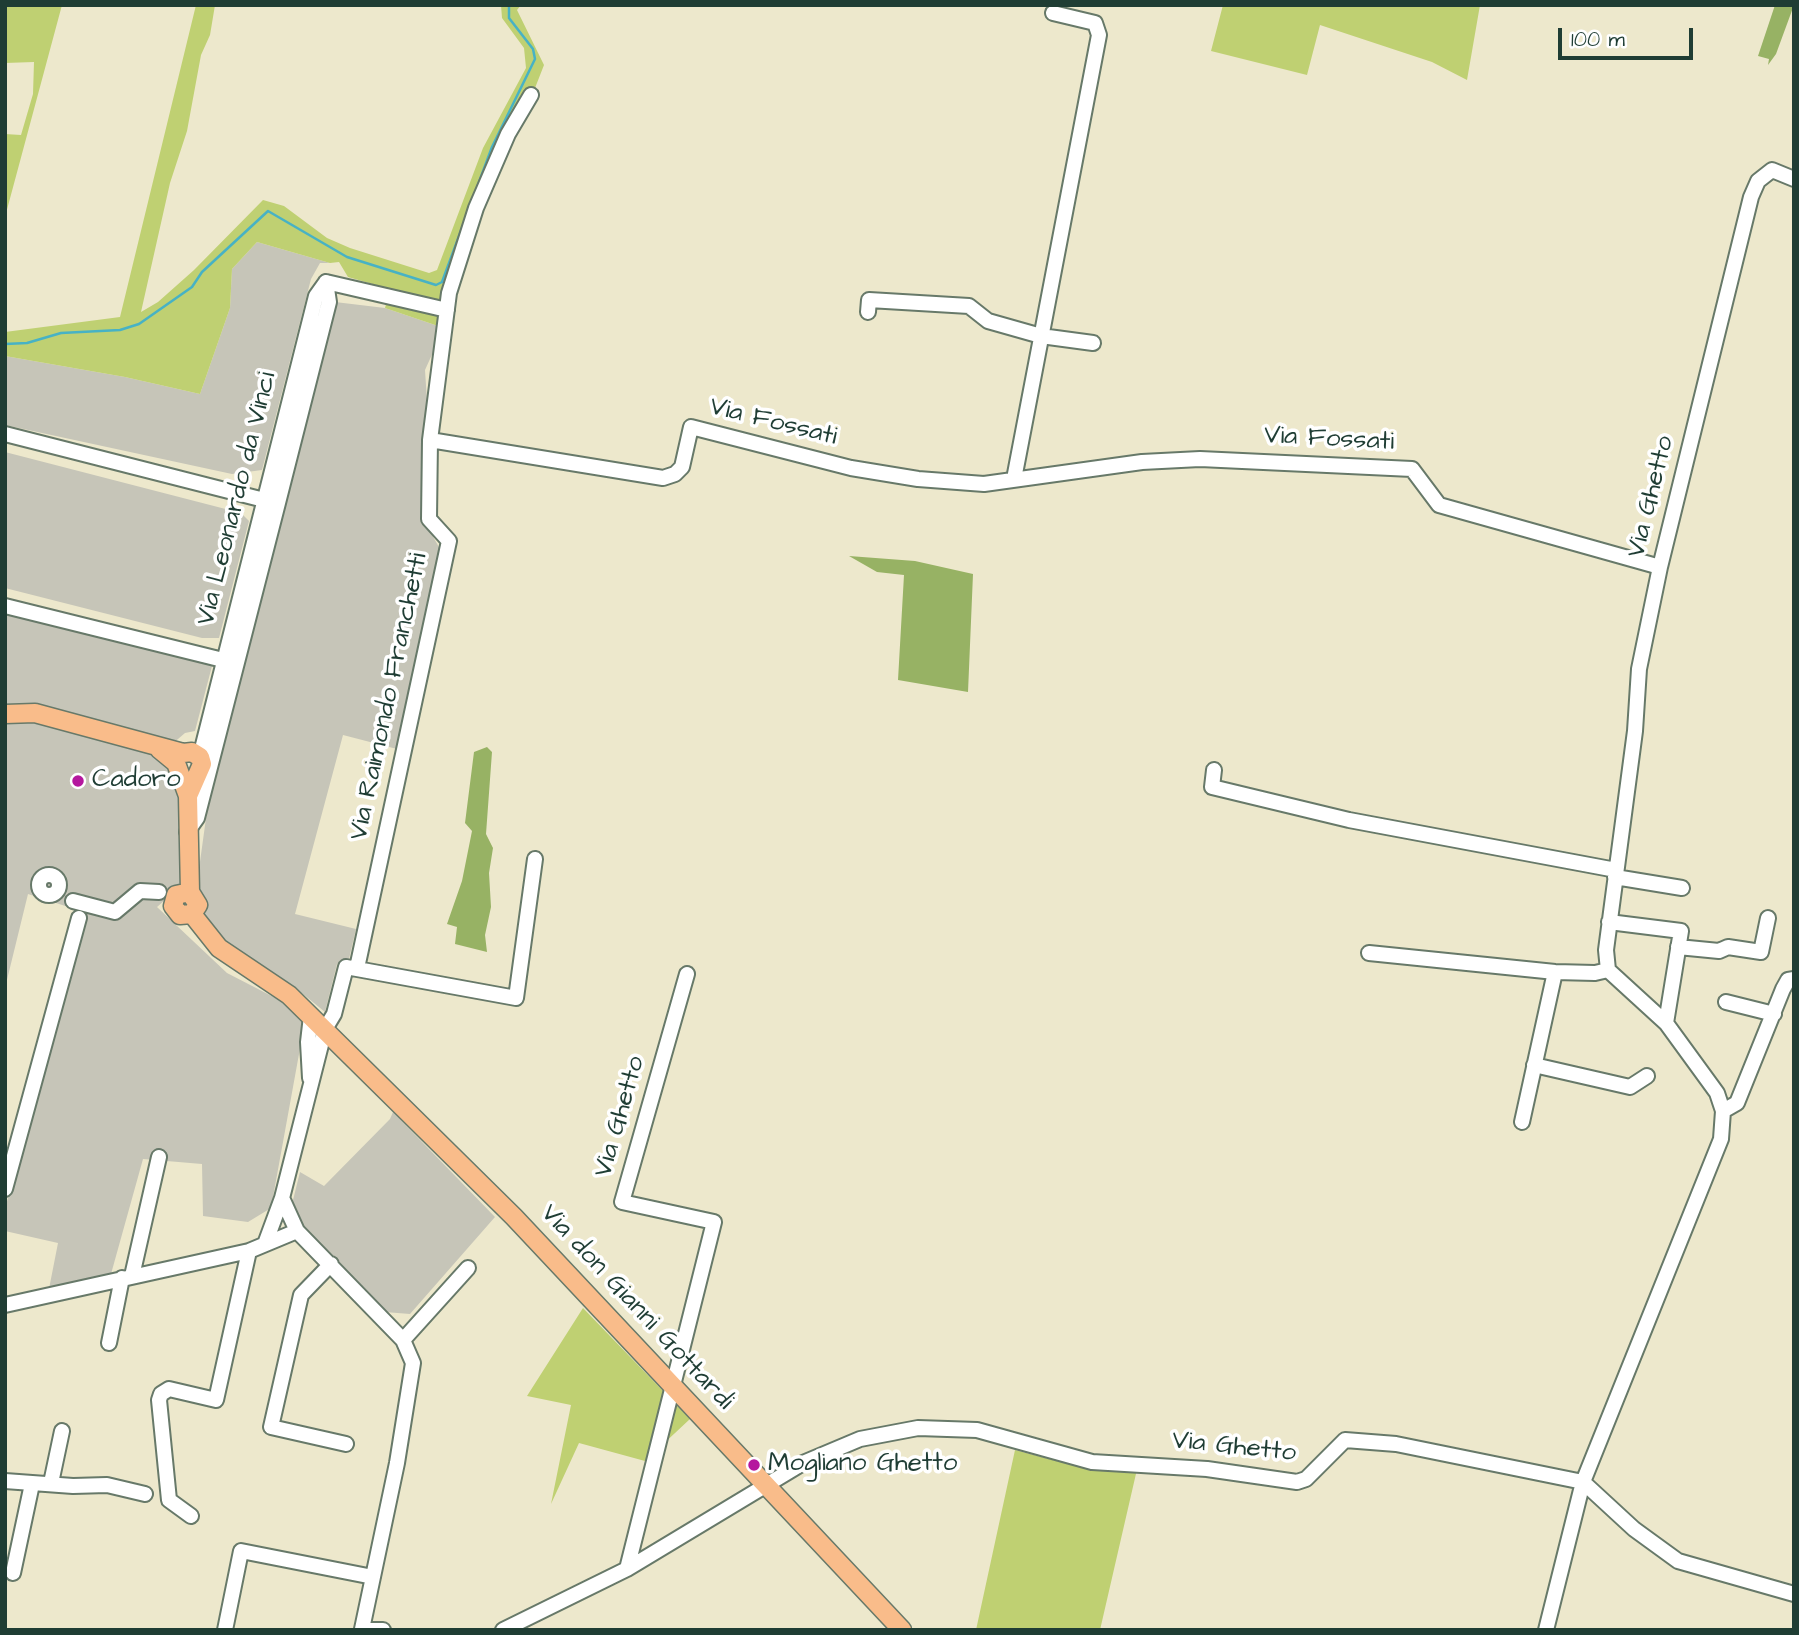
<!DOCTYPE html>
<html>
<head>
<meta charset="utf-8">
<style>
	body { margin:0 }
	#map { position:relative; width:1799px; height:1635px; overflow:hidden; background:#ede8cc; font-family:"Architects Daughter",sans-serif }
	canvas { display:block }
	.frame { position:absolute; inset:0; border:7px solid #1f3d34; pointer-events:none }
	.scale { position:absolute; left:1558px; top:28px; width:135px; height:32px; box-sizing:border-box; border:4px solid #1f3d34; border-top:0; padding-left:9px; font-size:21px; line-height:24px; white-space:nowrap; color:#1f3d34; -webkit-text-stroke:5px #fff; paint-order:stroke }
</style>
</head>
<body>
<div id="map">
<canvas width="1799" height="1635"></canvas>
<div class="frame"></div>
<div class="scale">100 m</div>
</div>
<script>
const g = document.querySelector('canvas').getContext('2d');
g.lineJoin = 'round';
function fillPath(path, color) { g.fillStyle = color; g.fill(path, 'evenodd'); }
const poly = rows => new Path2D(rows.map(r => 'M' + r).join(''));
function trace(path, color, width, dash) { g.strokeStyle = color; g.lineWidth = width; g.lineCap = dash ? 'butt' : 'round'; g.setLineDash(dash || []); g.stroke(path); }
function drawText(font, color, halo, rows, align = 'center') {
  g.font = font + ' "Architects Daughter",sans-serif'; g.lineWidth = 7; g.setLineDash([]); g.textBaseline = 'middle'; g.strokeStyle = halo; g.fillStyle = color; for (const [text, x, y, turn = 0] of rows) {
    g.save(); g.translate(x, y); g.rotate((+turn || 0) * Math.PI / 180); g.textAlign = isNaN(turn) ? turn : align; if (halo) g.strokeText(text, 0, 0); g.fillText(text, 0, 0); g.restore();
  }
}
fillPath(poly([
	[257,242,330,263,320,263,311,279,262,470,232,474,5,425,5,356,125,377,200,394,230,308,232,269],
	[335,302,385,308,444,328,425,370,429,432,422,444,423,519,440,549,440,556,397,749,343,735,295,914,356,929,349,959,337,964,325,1012,303,994,248,962,197,916,199,869,211,782],
	[5,452,241,513,249,521,219,638,202,638,5,588],
	[5,610,198,657,212,666,195,731,185,733,171,745,179,781,186,857,180,887,157,907,227,973,289,1005,305,1021,271,1208,248,1222,203,1216,202,1164,143,1159,111,1274,48,1294,58,1243,5,1231,5,1209,84,912,28,894,5,988],
	[393,1112,495,1217,410,1314,385,1312,300,1226,292,1204,300,1172,324,1186,390,1119]
]), '#c6c5b8');
fillPath(poly([
	[5,5,62,5,5,217,5,134,21,135,33,94,34,62,5,63],
	[196,5,215,5,210,35,201,55,187,131,170,183,141,312,158,302,194,270,263,200,284,206,327,238,350,248,429,273,437,270,483,148,526,68,524,48,502,18,501,5,521,5,517,10,544,65,528,106,496,158,444,328,385,308,390,289,348,277,339,262,330,263,257,242,232,269,230,308,200,394,125,377,5,356,5,332,120,317],
	[1223,5,1480,5,1467,80,1432,62,1320,25,1307,75,1211,51],
	[583,1308,690,1419,645,1461,579,1443,551,1504,571,1405,527,1396],
	[1015,1450,1072,1465,1138,1465,1100,1630,976,1630]
]), '#bfd072');
fillPath(poly([
	[1775,5,1794,5,1776,54,1768,65,1769,59,1758,56],
	[849,556,915,561,973,574,968,692,898,680,904,575,877,572],
	[487,747,492,752,486,834,493,848,489,873,491,907,485,935,487,952,455,944,457,927,447,924,462,881,472,831,465,823,474,752]
]), '#97b264');
trace(poly([
	[5,344,27,343,61,333,120,330,139,324,192,287,202,272,268,211,347,257,436,285,442,282,492,147,535,59,533,49,509,18,509,5]
]), '#47b2c5', 2.5);
const minor = poly([
	[326,282,447,310],
	[868,312,869,300,969,306,988,321,1041,336,1093,343],
	[5,434,272,502],
	[430,440,663,478,675,474,682,467,691,427,851,468,918,479,984,484,1142,462,1200,459,1412,469,1439,505,1660,567],
	[1014,479,1099,35,1095,23,1053,13],
	[5,606,231,662],
	[200,757,316,296,326,282],
	[1214,770,1212,787,1349,820,1616,870],
	[187,832,197,818,278,503,329,302,326,282],
	'39 885a10 10 0 1 1 20 0a10 10 0 1 1-20 0Z',
	[1615,877,1682,888],
	[73,901,115,912,140,891,159,892],
	[1609,922,1681,931,1666,1023],
	[1678,947,1719,951,1728,947,1761,952,1768,918],
	[1369,953,1555,972,1595,973,1608,970],
	[357,968,449,541,429,519,430,440,449,293,476,208,508,134,531,95],
	[1726,1002,1774,1014],
	[1534,1065,1630,1087,1647,1076],
	[310,1078,308,1042,311,1016],
	[1723,1111,1737,1103,1783,989,1788,980,1794,979],
	[1522,1122,1555,972],
	[5,1189,79,918],
	[265,1244,282,1198],
	[331,1264,301,1295,271,1427,346,1444],
	[468,1268,403,1340,297,1231,282,1198,325,1029,334,1014,346,967,516,998,535,859],
	[132,1276,159,1157],
	[5,1305,249,1251,297,1231],
	[109,1343,122,1278],
	[5,1481,73,1486,107,1485,145,1494],
	[51,1483,62,1431],
	[191,1516,169,1500,159,1400,161,1394,169,1389,216,1400,249,1251],
	[627,1569,714,1222,622,1202,687,974],
	[13,1573,32,1484],
	[362,1629,397,1463,413,1363,403,1340],
	[225,1630,241,1551,373,1577],
	[362,1630,383,1630],
	[503,1630,627,1569,803,1463,860,1439,918,1428,977,1430,1092,1462,1207,1469,1297,1482,1306,1479,1345,1440,1396,1444,1583,1482,1634,1529,1678,1561,1794,1594],
	[1546,1630,1583,1482,1721,1139,1723,1111,1717,1093,1666,1023,1608,970,1606,950,1635,731,1639,669,1660,567,1751,197,1758,181,1772,170,1794,179]
]);
const major = poly([
	[5,714,35,713,183,753,192,752,200,757,202,764,188,796],
	[159,749,176,763,188,796,190,892,198,905,192,914],
	[190,892,176,895,173,906,180,915,192,914],
	[192,914,219,948,289,995,514,1217,902,1630]
]);
trace(minor, '#677969', 18);
trace(major, '#677969', 21);
trace(minor, '#fff', 14);
trace(major, '#f9bc8a', 18);
for (const [x, y, r, color] of [
	[78,781,7,"#b5179e"],
	[754,1465,7,"#b5179e"]
]) { const dot = new Path2D(); dot.arc(x, y, r, 0, 2 * Math.PI); g.fillStyle = color; g.fill(dot); trace(dot, '#fff', 2.5); }
drawText('26px', '#1f3d34', '#fff', [
	["Via Fossati",773,423,14],
	["Via Fossati",1329,440,3],
	["Via Ghetto",1652,497,-76],
	["Via Leonardo da Vinci",238,499,-76],
	["Via Raimondo Franchetti",390,697,-78],
	["Via Ghetto",621,1117,-74],
	["Via don Gianni Gottardi",636,1308,47],
	["Via Ghetto",1234,1448,6]
]);
drawText('26px', '#1f3d34', '#fff', [
	["Cadoro",92,781],
	["Mogliano Ghetto",768,1465]
], 'left');
</script>
</body>
</html>
